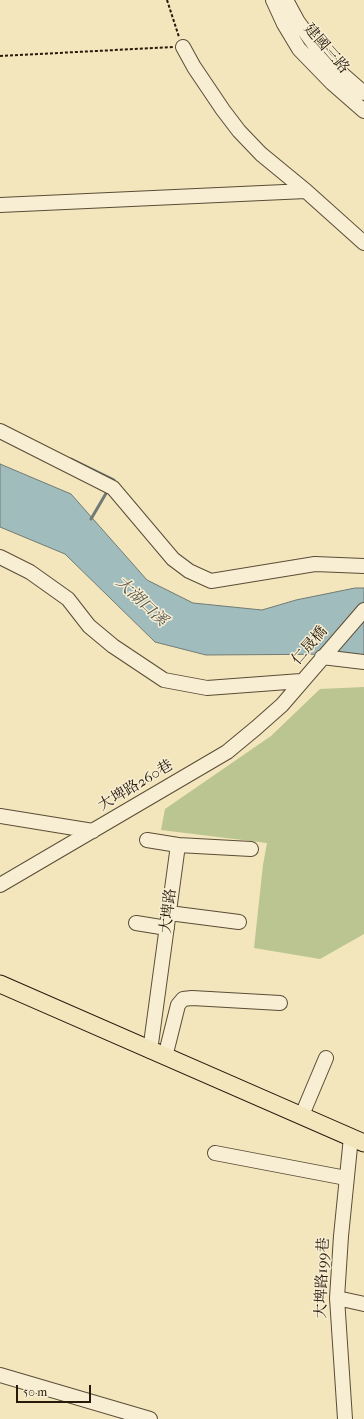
<!DOCTYPE html>
<html>
<head>
<meta charset="utf-8">
<style>
	body { margin:0 }
	#map { position:relative; width:364px; height:1419px; overflow:hidden; background:#f3e5bc; font-family:"IM FELL French Canon",serif }
	canvas { display:block }
	.scale { position:absolute; left:16px; top:1385px; width:75px; height:18px; box-sizing:border-box; border:2px solid #271a0b; border-top:0; padding-left:5px; font-size:12px; line-height:14px; white-space:nowrap; color:#271a0b; -webkit-text-stroke:3px #f7eed3; paint-order:stroke }
</style>
</head>
<body>
<div id="map">
<canvas width="364" height="1419"></canvas>
<div class="scale">50 m</div>
</div>
<script>
const g = document.querySelector('canvas').getContext('2d');
g.lineJoin = 'round';
function fillPath(path, color) { g.fillStyle = color; g.fill(path, 'evenodd'); }
const poly = rows => new Path2D(rows.map(r => 'M' + r).join(''));
function trace(path, color, width, dash) { g.strokeStyle = color; g.lineWidth = width; g.lineCap = dash ? 'butt' : 'round'; g.setLineDash(dash || []); g.stroke(path); }
function drawText(font, color, halo, rows, align = 'center') {
  g.font = font + ' "IM FELL French Canon","Noto Serif TC",serif'; g.lineWidth = 3; g.setLineDash([]); g.textBaseline = 'middle'; g.strokeStyle = halo; g.fillStyle = color; for (const [text, x, y, turn = 0] of rows) {
    g.save(); g.translate(x, y); g.rotate((+turn || 0) * Math.PI / 180); g.textAlign = isNaN(turn) ? turn : align; if (halo) g.strokeText(text, 0, 0); g.fillText(text, 0, 0); g.restore();
  }
}
fillPath(poly([
	[364,687,364,934,320,959,254,948,263,865,267,843,161,830,165,809,271,736,320,689]
]), '#bac591');
const water = poly([
	[0,464,71,494,147,580,193,603,262,610,296,600,355,588,364,588,364,656,353,654,206,655,155,642,65,554,0,527,0,464]
]);
fillPath(water, '#a1bcbc');
trace(water, '#707b75', 1);
trace(poly([
	[71,459,114,480,112,483],
	[91,519,108,490]
]), '#707b75', 3);
const minor = poly([
	[273,0,284,24,299,49,332,83,364,111],
	[286,0,298,22,325,59,364,93],
	[183,47,194,67,223,110,239,131,261,154,306,191,364,243],
	[0,205,306,191],
	[0,431,113,488,173,559,189,571,211,581,315,564,364,566],
	[0,557,30,572,68,599,89,626,113,646,164,680,207,688,301,681],
	[322,657,364,662],
	[0,816,93,831],
	[147,840,178,845],
	[0,885,227,752,256,728,282,705,364,610],
	[169,913,239,922],
	[136,923,167,928],
	[150,1051,178,845,251,849],
	[165,1057,178,1005,183,999,192,998,280,1003],
	[302,1115,326,1058],
	[215,1153,346,1178],
	[337,1298,364,1304],
	[0,1375,150,1419],
	[345,1419,337,1298,341,1236,351,1137]
]);
const major = poly([
	[0,984,364,1143]
]);
trace(minor, '#5a4d37', 16);
trace(major, '#271a0b', 19);
trace(poly([
	[167,0,179,37],
	[0,56,173,47]
]), '#271a0b', 2, [3, 2]);
trace(minor, '#f7eed3', 14);
trace(major, '#f3e5bc', 17);
drawText('15px', '#271a0b', '#f7eed3', [
	["建國三路",326,49,49],
	["仁晟橋",310,646,-49],
	["大埤路260巷",136,786,-31],
	["大埤路",169,911,-83],
	["大埤路199巷",323,1278,-88]
]);
drawText('italic 16px', '#525349', '#f7eed3', [
	["大湖口溪",141,602,43]
]);
</script>
</body>
</html>
